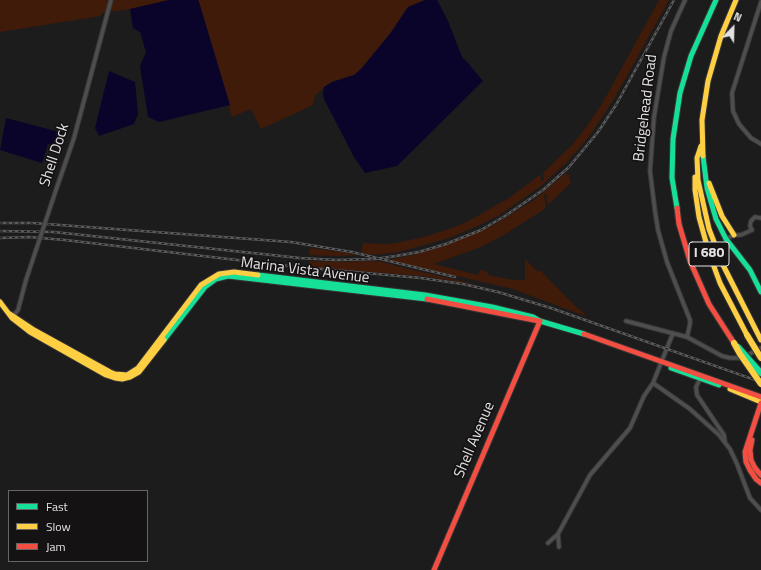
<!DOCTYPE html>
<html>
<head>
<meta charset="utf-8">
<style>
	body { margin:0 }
	#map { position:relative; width:761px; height:570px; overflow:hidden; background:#1c1c1c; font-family:"Titillium Web",sans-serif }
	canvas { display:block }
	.legend { position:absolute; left:8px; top:490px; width:140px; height:72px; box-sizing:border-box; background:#141213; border:1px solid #676566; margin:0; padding:5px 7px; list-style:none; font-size:12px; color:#e3e1e2 }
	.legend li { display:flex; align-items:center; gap:8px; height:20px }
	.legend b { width:20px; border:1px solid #676566 }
	.north { position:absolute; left:713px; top:8px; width:40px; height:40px; -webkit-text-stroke:3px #141213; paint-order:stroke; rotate:23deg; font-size:11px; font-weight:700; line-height:16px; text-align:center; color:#e3e1e2 }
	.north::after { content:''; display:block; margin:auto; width:14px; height:18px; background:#e3e1e2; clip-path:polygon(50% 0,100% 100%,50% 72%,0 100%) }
</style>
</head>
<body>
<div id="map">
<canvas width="761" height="570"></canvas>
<ul class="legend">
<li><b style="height:5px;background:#16e098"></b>Fast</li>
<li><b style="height:5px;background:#ffcf43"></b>Slow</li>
<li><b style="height:5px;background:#f24e42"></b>Jam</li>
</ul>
<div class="north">N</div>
</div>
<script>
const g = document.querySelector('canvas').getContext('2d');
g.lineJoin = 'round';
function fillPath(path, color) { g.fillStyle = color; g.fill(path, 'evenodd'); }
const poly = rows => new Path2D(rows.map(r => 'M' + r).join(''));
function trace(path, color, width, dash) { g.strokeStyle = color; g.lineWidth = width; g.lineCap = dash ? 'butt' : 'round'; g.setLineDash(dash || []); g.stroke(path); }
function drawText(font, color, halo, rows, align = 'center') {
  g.font = font + ' "Titillium Web",sans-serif'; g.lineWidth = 3.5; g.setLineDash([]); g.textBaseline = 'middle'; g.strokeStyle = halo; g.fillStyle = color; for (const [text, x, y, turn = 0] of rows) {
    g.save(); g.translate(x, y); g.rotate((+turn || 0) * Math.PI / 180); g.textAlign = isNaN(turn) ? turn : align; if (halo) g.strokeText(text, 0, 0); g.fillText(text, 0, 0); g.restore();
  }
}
fillPath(poly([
	[0,0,171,0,130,9,102,13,101,16,0,32],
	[198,0,425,0,408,7,390,33,361,69,354,75,332,82,324,87,315,96,313,105,261,129,251,109,232,117],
	[659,0,669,0,614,99,588,138,567,162,541,186,498,216,473,228,449,238,399,252,372,255,361,252,363,243,384,244,396,243,424,237,452,228,467,222,509,198,540,175,542,182,544,180,543,173,572,145,587,126,602,104],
	[566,173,569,175,571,183,548,205,546,194,544,195,546,208,504,235,481,247,434,264,478,275,480,270,488,272,488,275,514,280,525,280,525,259,538,272,540,270,574,305,584,313,585,316,513,289,388,260,417,254,447,245,492,226,534,200],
	[310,248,348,253,359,255,339,256,309,255],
	[309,261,343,262,378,261,408,269,480,285,422,276,309,267]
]), '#401b0a');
fillPath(poly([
	[169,0,198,0,199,2,230,105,159,122,148,117,140,66,146,52,140,32,133,28,130,9],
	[425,0,437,0,448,21,462,57,468,63,483,81,397,166,365,173,354,157,324,99,323,94,324,87,332,82,354,75,361,69,390,34,408,7],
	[109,71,135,82,138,114,134,124,99,136,95,128],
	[6,118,63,133,60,146,48,144,42,163,0,150]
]), '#0a032a');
const street = poly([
	[685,0,671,31,664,57,654,117,650,171,655,211,658,230,667,262,690,320,690,324,687,337],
	[761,2,732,93,733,111,739,124,751,138,761,144],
	[57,187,74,138,111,0],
	[726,239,734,235,741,235,752,230,750,226,751,221,755,217,761,218],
	[14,315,18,310,26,280],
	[626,321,687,337,722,356,730,358,742,358,761,348],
	[700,379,696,387,697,395,724,435,725,442],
	[653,383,690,409,719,435,730,449,737,464,750,498,761,510],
	[558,534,559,547],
	[548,543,558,534,590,475,630,428,644,396,653,383,673,333]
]);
const fast = poly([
	[703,156,707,188,716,219,726,239,750,270,761,292],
	[677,208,672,178,673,139,680,93,691,56,716,0],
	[258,275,425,295,492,307,533,317,540,321,584,334],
	[164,340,205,287,216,279,228,276,427,299],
	[671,368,719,385]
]);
const slow = poly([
	[701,146,697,158,698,180,709,229,723,265,761,340],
	[703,156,702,120,708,81,721,36,736,0],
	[695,177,695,190,699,217,709,253,720,283,747,335],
	[709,183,722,216,734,235],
	[0,302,12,318,30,332,106,375,115,378,122,379,130,377,139,372,164,340],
	[10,314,34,330,110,372,115,374,127,375,138,368,201,285,219,274,234,272,258,275],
	[730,389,761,402]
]);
const jam = poly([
	[677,208,679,224,690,261,709,304,734,343],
	[427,299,539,321],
	[584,334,761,397],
	[761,403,745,452,746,462,750,470,756,479,761,483],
	[752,440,750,450,751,460,755,468,761,475],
	[434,570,540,321]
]);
trace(street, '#363636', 5.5);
trace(fast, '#363636', 7);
trace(slow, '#363636', 7);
trace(jam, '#363636', 7);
trace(street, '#4f4e4f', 3.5);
trace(fast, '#16e098', 5);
trace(slow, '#ffcf43', 5);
trace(jam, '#f24e42', 5);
const rail = poly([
	[0,223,33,223,291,242,352,252,455,277],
	[0,231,54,232,300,258,336,260,375,259,396,256,419,252,446,244,481,230,505,216,543,190,569,167,598,132,616,105,674,0],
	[0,238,29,237,65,240,289,266,421,278,463,284,498,292,551,308,761,382]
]);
trace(rail, '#5c5c5c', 2.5);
trace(rail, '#141213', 1, [3]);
const streetBridge = poly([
	[26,280,57,187]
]);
const fastBridge = poly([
	[738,347,761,373]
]);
const slowBridge = poly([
	[747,335,761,358],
	[734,343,740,354,761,384]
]);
trace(streetBridge, '#363636', 5.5, []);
trace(fastBridge, '#363636', 8, []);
trace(slowBridge, '#363636', 8, []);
trace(streetBridge, '#4f4e4f', 3.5);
trace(fastBridge, '#16e098', 6);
trace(slowBridge, '#ffcf43', 6);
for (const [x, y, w] of [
	[709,254,40]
]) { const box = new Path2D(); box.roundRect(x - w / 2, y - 12, w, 24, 3); g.fillStyle = '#141213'; g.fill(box); trace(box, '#e3e1e2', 1); }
drawText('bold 14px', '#e3e1e2', null, [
	["I 680",709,254]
]);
drawText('15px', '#e3e1e2', '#141213', [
	["Bridgehead Road",646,108,-83],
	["Shell Dock",55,155,-72],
	["Marina Vista Avenue",305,271,7],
	["Shell Avenue",475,440,-67]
]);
</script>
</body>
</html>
